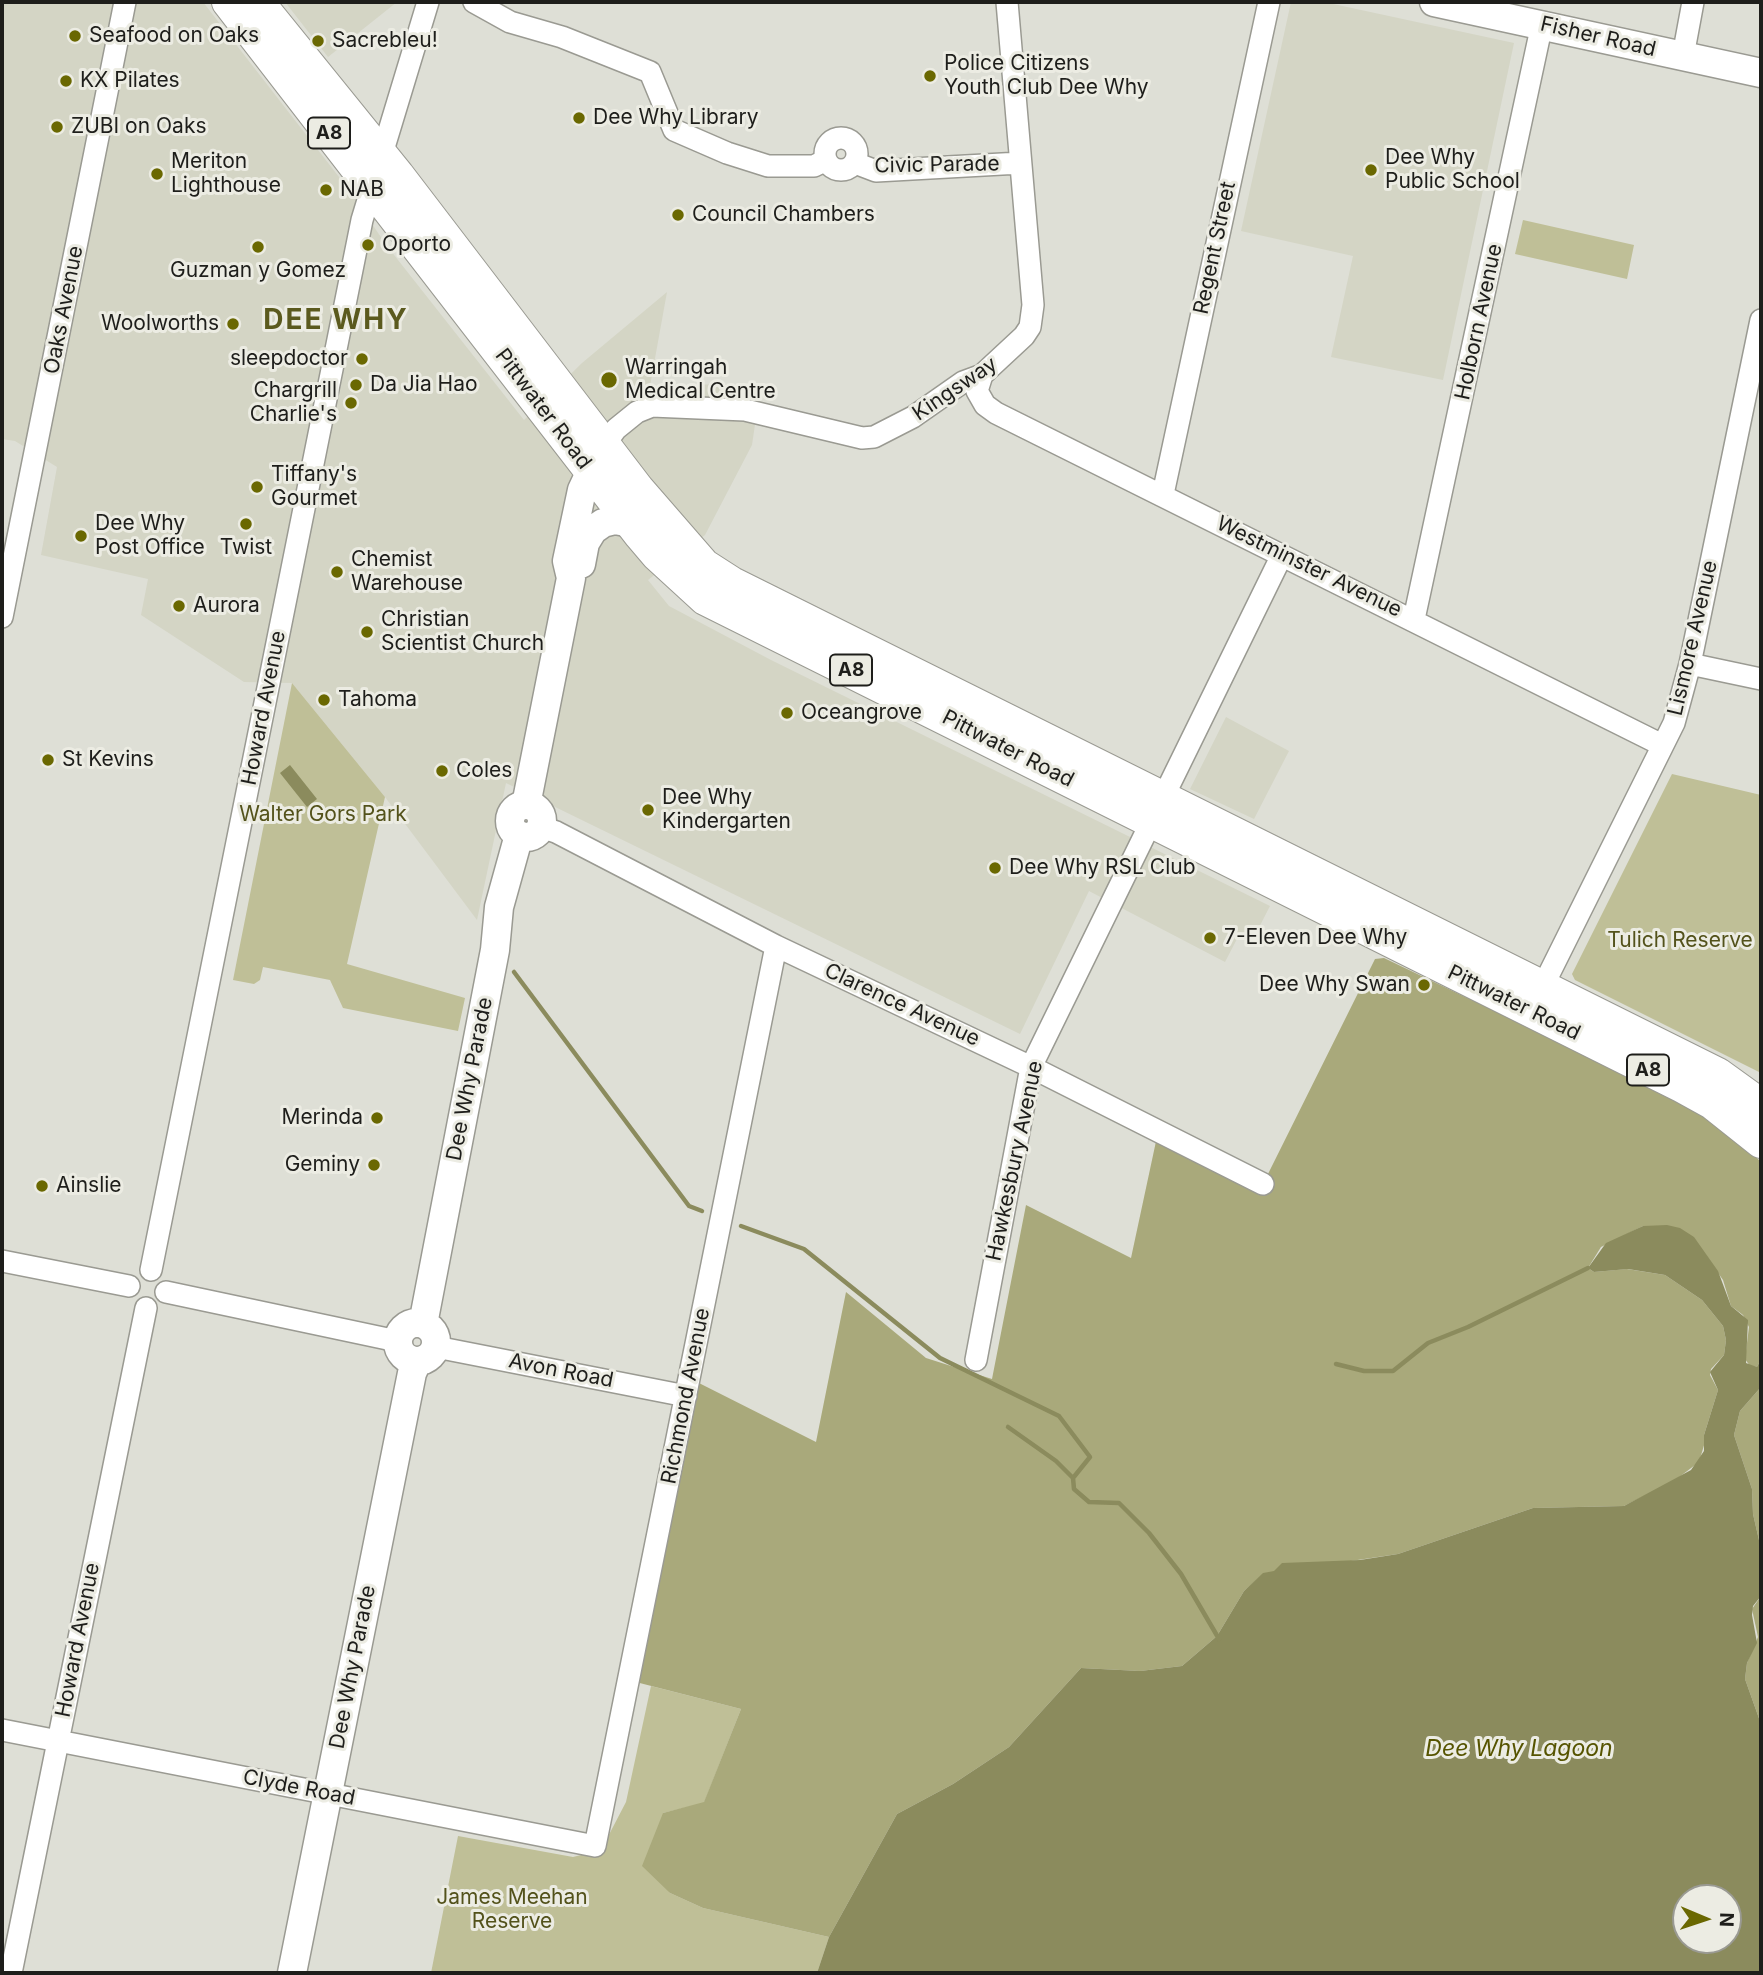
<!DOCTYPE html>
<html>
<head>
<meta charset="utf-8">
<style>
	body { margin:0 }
	#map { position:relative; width:1763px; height:1975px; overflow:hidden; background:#dedfd6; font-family:Inter,sans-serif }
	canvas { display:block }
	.frame { position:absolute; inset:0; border:4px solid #1e1e1b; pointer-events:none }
	.north { position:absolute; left:1672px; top:1884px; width:70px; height:70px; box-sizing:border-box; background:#ecece3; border:2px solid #9a9a93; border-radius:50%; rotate:92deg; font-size:19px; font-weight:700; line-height:28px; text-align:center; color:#1e1e1b }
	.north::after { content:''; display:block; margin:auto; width:24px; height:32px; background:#6a6801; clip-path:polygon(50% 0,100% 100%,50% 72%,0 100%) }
</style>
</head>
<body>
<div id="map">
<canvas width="1763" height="1975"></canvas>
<div class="frame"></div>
<div class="north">N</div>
</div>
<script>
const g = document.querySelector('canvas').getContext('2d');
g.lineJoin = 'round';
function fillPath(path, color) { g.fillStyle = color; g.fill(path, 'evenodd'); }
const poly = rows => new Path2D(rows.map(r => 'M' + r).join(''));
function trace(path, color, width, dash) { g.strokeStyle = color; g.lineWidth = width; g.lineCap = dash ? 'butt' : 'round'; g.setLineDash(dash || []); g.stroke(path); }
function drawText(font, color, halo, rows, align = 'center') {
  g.font = font + ' Inter,sans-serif'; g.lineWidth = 6; g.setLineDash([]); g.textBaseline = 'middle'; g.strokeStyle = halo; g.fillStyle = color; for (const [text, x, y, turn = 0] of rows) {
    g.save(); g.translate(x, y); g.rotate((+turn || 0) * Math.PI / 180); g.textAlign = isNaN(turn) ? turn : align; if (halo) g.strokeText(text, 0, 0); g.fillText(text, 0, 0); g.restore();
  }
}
fillPath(poly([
	[2,2,203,2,346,186,387,246,524,420,582,363,667,292,650,386,726,384,760,390,752,445,705,535,648,580,669,606,771,660,1270,906,1251,943,1238,937,1225,962,1089,891,1020,1034,506,783,477,920,385,797,292,683,244,682,141,615,148,579,41,555,57,467,15,441,2,439],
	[285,2,397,2,328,57],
	[1291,2,1324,2,1514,43,1443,380,1331,357,1353,256,1241,231],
	[1226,717,1289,751,1254,819,1190,789]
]), '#d4d5c5');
fillPath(poly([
	[1523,220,1634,245,1627,279,1515,254],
	[292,683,385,797,347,964,465,998,458,1031,343,1008,330,980,263,967,260,980,254,984,233,980],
	[1672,774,1761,795,1761,1073,1575,980,1572,974],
	[651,1686,741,1709,704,1803,663,1813,666,1887,670,1893,703,1908,829,1937,817,1973,431,1973,458,1836,573,1857,601,1850,626,1802]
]), '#bfbf97');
fillPath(poly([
	[1384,958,1682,1101,1726,1129,1761,1162,1761,1359,1757,1367,1750,1366,1745,1359,1749,1327,1743,1315,1731,1306,1723,1280,1705,1254,1643,1226,1601,1247,1588,1268,1594,1272,1627,1269,1665,1275,1702,1300,1723,1326,1726,1340,1724,1355,1711,1369,1710,1375,1718,1390,1704,1435,1705,1442,1699,1462,1674,1481,1624,1506,1533,1508,1398,1554,1263,1574,1244,1591,1217,1636,1182,1666,1140,1671,1081,1668,1009,1747,953,1784,897,1814,829,1937,703,1908,670,1893,642,1866,663,1813,704,1802,741,1709,628,1680,689,1378,816,1442,846,1292,926,1358,992,1379,1026,1205,1131,1258,1158,1132,1263,1184,1375,959],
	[1761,1387,1761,1549,1753,1514,1752,1489,1734,1435,1740,1411],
	[1761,1596,1761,1724,1745,1679,1747,1663,1758,1637,1752,1609]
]), '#a9a97b');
fillPath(poly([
	[290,765,317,799,307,807,280,773],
	[1667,1225,1680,1228,1694,1237,1718,1271,1731,1306,1748,1320,1746,1363,1757,1367,1761,1359,1761,1387,1740,1411,1734,1435,1752,1489,1753,1514,1761,1549,1761,1596,1753,1606,1752,1615,1757,1643,1747,1663,1745,1679,1761,1724,1761,1973,817,1973,829,1937,897,1814,953,1784,1009,1747,1081,1668,1140,1671,1182,1666,1217,1636,1244,1591,1263,1573,1274,1571,1282,1563,1360,1560,1398,1554,1533,1508,1624,1506,1691,1470,1704,1451,1704,1435,1718,1390,1710,1372,1724,1355,1726,1340,1723,1326,1702,1300,1665,1275,1628,1269,1594,1272,1588,1268,1606,1243,1643,1226],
	[1686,1898,1728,1898,1728,1940,1686,1940]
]), '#8b8b5d');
trace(poly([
	[514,972,689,1206,702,1211],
	[741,1226,804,1249,940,1358,1059,1416,1090,1457,1073,1478,1074,1489,1089,1502,1119,1503,1149,1533,1181,1574,1219,1639],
	[1336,1364,1364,1371,1393,1371,1428,1343,1468,1327,1588,1268],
	[1008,1427,1056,1461,1073,1478]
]), '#8b8b5d', 4.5);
const minor = poly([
	[474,2,510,22,562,37,650,72,674,130,727,153,768,166,814,166,826,160],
	[1683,56,1693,2],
	'825 154a16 16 0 1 1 32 0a16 16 0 1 1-32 0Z',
	[855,163,876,171,1020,163],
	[982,375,977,391,985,405,996,413,1662,745],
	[605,444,616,429,637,412,652,406,745,410,862,438,874,437,913,417,963,382,982,375,1024,336,1030,327,1033,305,1007,2],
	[1163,494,1269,2],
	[2,617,125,2],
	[1414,619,1542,24],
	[1690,664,1761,679],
	[541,827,556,832,776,946,1031,1067,1263,1184],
	[1538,996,1674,723,1690,664,1761,320],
	[2,1261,129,1286],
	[151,1270,362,220,428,2],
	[166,1292,397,1341],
	[436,1347,686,1396],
	[976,1360,1031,1067,1282,555],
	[2,1730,595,1846,776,946],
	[11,1973,146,1308]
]);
const major = poly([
	[1434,2,1761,73],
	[581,564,585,543,593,530,603,523,615,520,631,523],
	'510 821a16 16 0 1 1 32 0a16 16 0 1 1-32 0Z',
	[526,805,571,578,567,561,582,490,599,454],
	'398 1342a19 19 0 1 1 38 0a19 19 0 1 1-38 0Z',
	[423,1324,495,950,499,907,519,835],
	[292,1973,412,1373,417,1362]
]);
const highway = poly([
	[228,2,640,535,657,555,705,599,1683,1087,1712,1103,1761,1142],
	[258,2,398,175,638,489,704,565,732,583,1718,1074,1761,1105]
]);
trace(minor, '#9a9a92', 24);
trace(major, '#9a9a92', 31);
trace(highway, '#9a9a92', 34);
trace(minor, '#fff', 21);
trace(major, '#fff', 28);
trace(highway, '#fff', 32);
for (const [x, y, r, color] of [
	[75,36,7,"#6a6801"],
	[318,41,7,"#6a6801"],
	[930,76,7,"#6a6801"],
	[66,81,7,"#6a6801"],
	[579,118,7,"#6a6801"],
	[57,127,7,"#6a6801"],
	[1371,170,7,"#6a6801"],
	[157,174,7,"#6a6801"],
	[326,190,7,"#6a6801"],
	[678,215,7,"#6a6801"],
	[368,245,7,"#6a6801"],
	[258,247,7,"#6a6801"],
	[233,324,7,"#6a6801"],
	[362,359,7,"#6a6801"],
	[609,380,9,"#6a6801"],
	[356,385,7,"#6a6801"],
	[351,403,7,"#6a6801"],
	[257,487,7,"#6a6801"],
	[246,524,7,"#6a6801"],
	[81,536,7,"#6a6801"],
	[337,572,7,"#6a6801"],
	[179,606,7,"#6a6801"],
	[367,632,7,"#6a6801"],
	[324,700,7,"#6a6801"],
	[787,713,7,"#6a6801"],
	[48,760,7,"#6a6801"],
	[442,771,7,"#6a6801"],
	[648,810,7,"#6a6801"],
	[995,868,7,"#6a6801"],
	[1210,938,7,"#6a6801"],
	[1424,985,7,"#6a6801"],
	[377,1118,7,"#6a6801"],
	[374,1165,7,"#6a6801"],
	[42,1186,7,"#6a6801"]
]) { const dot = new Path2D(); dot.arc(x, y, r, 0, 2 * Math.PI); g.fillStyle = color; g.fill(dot); trace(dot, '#ecece3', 2.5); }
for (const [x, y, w] of [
	[329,133,42],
	[851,670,42],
	[1648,1070,42]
]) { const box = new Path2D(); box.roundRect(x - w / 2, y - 15.5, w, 31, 5); g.fillStyle = '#ecece3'; g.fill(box); trace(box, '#1e1e1b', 2); }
drawText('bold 19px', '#1e1e1b', null, [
	["A8",329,133],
	["A8",851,670],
	["A8",1648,1070]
]);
drawText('21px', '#1e1e1b', '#ecece3', [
	["Seafood on Oaks",89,36],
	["Sacrebleu!",332,41],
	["Police Citizens",944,64],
	["Youth Club Dee Why",944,88],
	["KX Pilates",80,81],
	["Dee Why Library",593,118],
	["ZUBI on Oaks",71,127],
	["Dee Why",1385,158],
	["Public School",1385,182],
	["Meriton",171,162],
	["Lighthouse",171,186],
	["NAB",340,190],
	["Council Chambers",692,215],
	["Oporto",382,245],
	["Guzman y Gomez",258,271,"center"],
	["Woolworths",219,324,"right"],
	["sleepdoctor",348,359,"right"],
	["Warringah",625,368],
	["Medical Centre",625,392],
	["Da Jia Hao",370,385],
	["Chargrill",337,391,"right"],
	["Charlie's",337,415,"right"],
	["Tiffany's",271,475],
	["Gourmet",271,499],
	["Dee Why",95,524],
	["Post Office",95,548],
	["Twist",246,548,"center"],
	["Chemist",351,560],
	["Warehouse",351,584],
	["Aurora",193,606],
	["Christian",381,620],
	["Scientist Church",381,644],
	["Tahoma",338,700],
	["Oceangrove",801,713],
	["St Kevins",62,760],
	["Coles",456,771],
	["Dee Why",662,798],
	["Kindergarten",662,822],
	["Dee Why RSL Club",1009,868],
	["7-Eleven Dee Why",1224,938],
	["Dee Why Swan",1410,985,"right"],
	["Merinda",363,1118,"right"],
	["Geminy",360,1165,"right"],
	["Ainslie",56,1186]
], 'left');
drawText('21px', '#1e1e1b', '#ecece3', [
	["Fisher Road",1598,37,13],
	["Civic Parade",937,165,-1],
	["Regent Street",1215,248,-78],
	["Oaks Avenue",64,310,-79],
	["Holborn Avenue",1479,322,-78],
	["Kingsway",955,389,-34],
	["Pittwater Road",543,409,53],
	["Westminster Avenue",1309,567,26],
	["Lismore Avenue",1693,638,-77],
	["Howard Avenue",264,708,-79],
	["Pittwater Road",1008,749,27],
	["Pittwater Road",1514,1003,26],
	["Clarence Avenue",902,1005,25],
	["Dee Why Parade",470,1079,-79],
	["Hawkesbury Avenue",1015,1161,-78],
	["Avon Road",561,1371,11],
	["Richmond Avenue",686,1396,-79],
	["Howard Avenue",78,1640,-79],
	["Dee Why Parade",353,1667,-79],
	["Clyde Road",299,1788,11]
]);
drawText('21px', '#53521b', '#ecece3', [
	["Walter Gors Park",323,815],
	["Tulich Reserve",1680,941],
	["James Meehan",512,1898],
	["Reserve",512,1922]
]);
drawText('italic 23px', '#565400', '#ecece3', [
	["Dee Why Lagoon",1519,1749]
]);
g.letterSpacing = '2px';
drawText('bold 28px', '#5b5a1e', '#ecece3', [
	["DEE WHY",336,321]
]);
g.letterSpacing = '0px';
</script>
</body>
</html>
